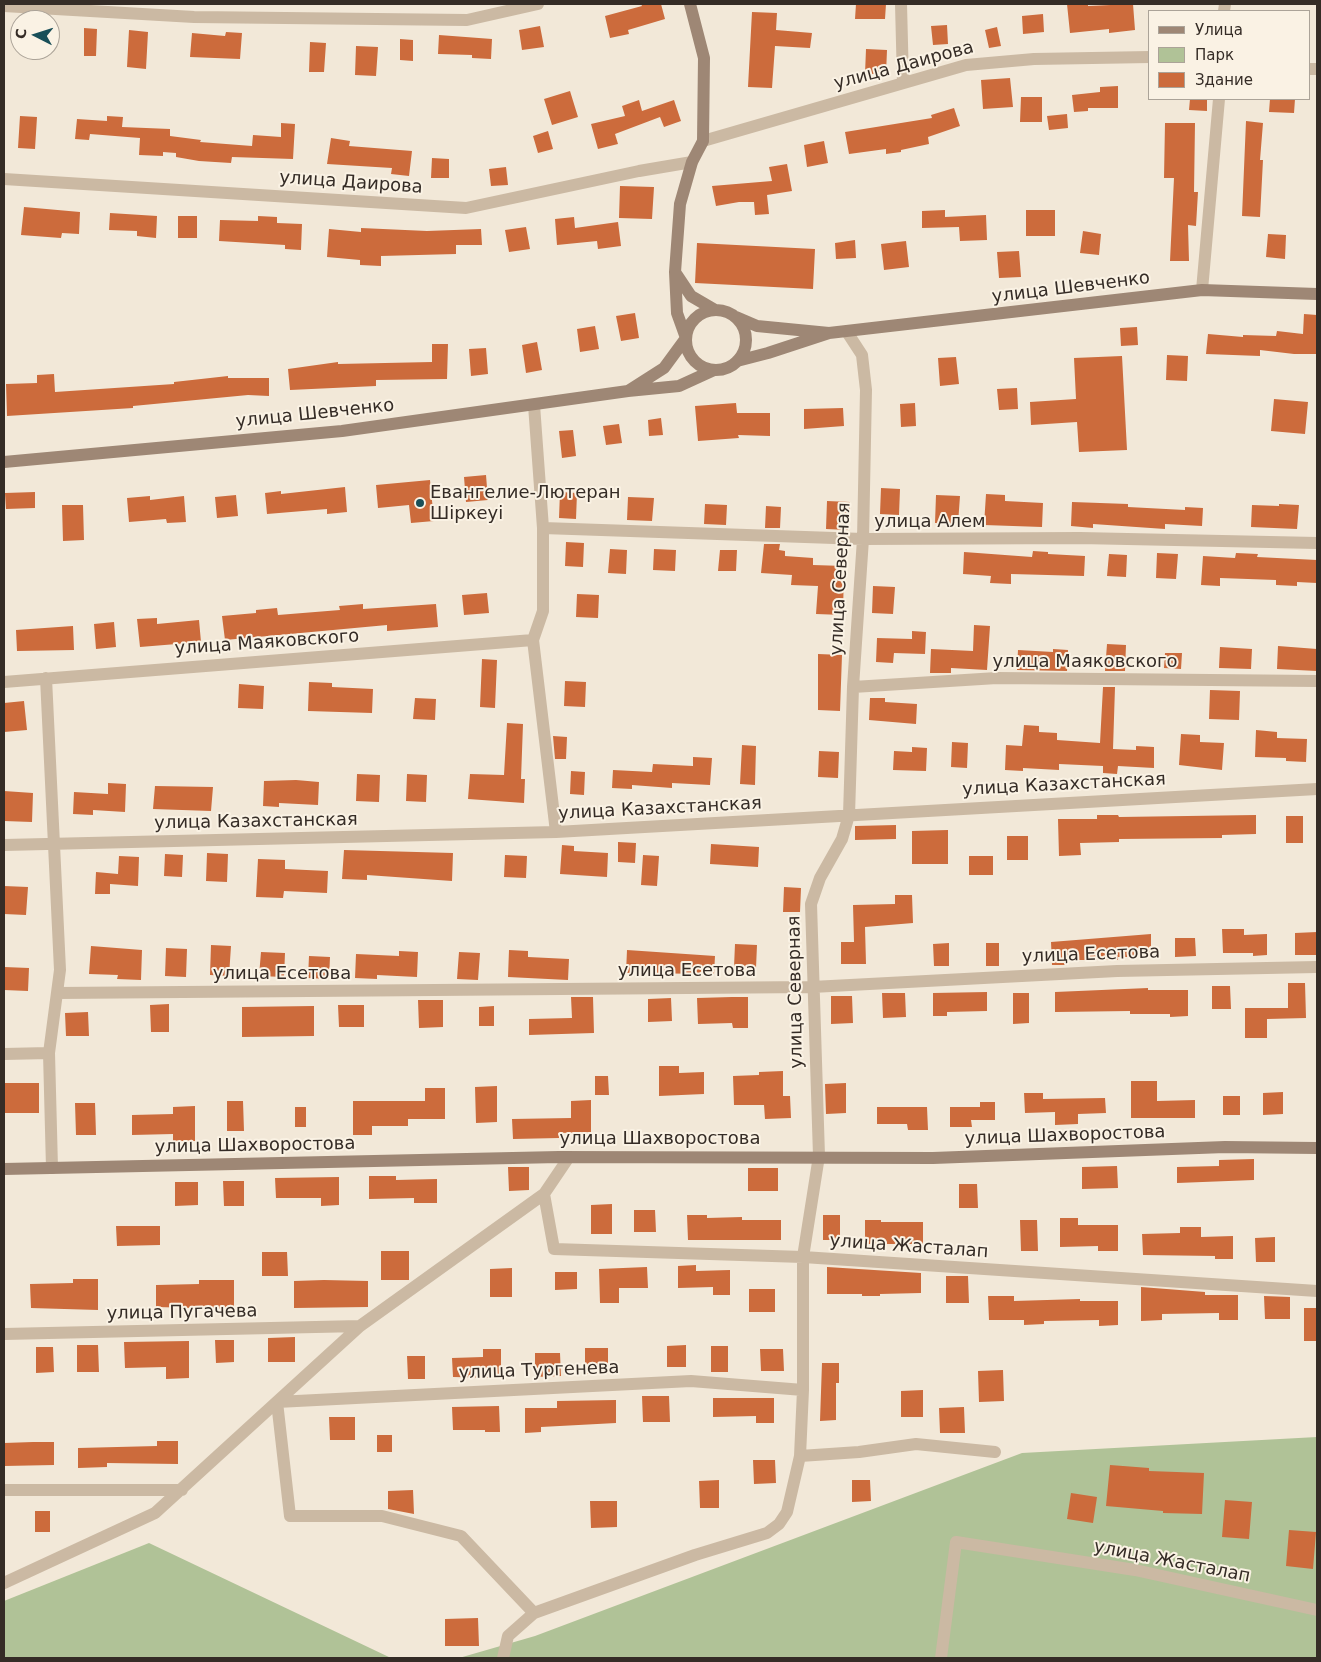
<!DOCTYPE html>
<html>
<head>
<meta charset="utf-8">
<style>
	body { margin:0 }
	#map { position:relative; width:1321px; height:1662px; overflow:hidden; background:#f2e8d8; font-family:"DejaVu Sans",sans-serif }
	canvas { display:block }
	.frame { position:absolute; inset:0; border:5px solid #352c26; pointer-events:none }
	.legend { position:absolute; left:1148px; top:10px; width:162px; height:90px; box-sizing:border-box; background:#faf2e4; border:1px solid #aba398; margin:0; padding:6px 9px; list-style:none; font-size:15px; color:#352c26 }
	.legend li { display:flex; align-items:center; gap:10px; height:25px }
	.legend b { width:25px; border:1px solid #aba398 }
	.north { position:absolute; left:10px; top:10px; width:50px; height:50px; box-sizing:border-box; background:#faf2e4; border:1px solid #aba398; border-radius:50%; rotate:275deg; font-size:14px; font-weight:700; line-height:20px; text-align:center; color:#352c26 }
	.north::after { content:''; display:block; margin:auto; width:18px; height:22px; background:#194f58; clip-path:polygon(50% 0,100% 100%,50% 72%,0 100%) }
</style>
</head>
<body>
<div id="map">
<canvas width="1321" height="1662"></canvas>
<div class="frame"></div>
<ul class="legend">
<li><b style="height:6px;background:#9e8775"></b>Улица</li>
<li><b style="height:14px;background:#b0c297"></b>Парк</li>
<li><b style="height:14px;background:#cc6b3c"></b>Здание</li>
</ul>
<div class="north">С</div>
</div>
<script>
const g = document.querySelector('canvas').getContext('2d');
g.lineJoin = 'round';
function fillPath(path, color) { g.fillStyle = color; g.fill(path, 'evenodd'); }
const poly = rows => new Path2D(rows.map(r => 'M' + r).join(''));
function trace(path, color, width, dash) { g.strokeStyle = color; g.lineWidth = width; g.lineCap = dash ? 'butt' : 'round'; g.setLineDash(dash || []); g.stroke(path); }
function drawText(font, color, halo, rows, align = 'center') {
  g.font = font + ' "DejaVu Sans",sans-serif'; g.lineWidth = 4; g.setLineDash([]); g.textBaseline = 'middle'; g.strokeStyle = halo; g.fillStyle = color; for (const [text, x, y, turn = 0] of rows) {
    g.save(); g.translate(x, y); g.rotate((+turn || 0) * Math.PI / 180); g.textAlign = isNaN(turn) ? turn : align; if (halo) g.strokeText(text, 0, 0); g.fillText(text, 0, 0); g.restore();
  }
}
fillPath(poly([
	[1317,1437,1317,1658,459,1658,535,1636,1022,1453],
	[149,1543,391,1658,4,1658,4,1601]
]), '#b0c297');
fillPath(poly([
	[641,4,661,4,665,19,628,30,629,34,610,38,605,16,642,6],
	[856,4,886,4,885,19,855,19],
	[1067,4,1088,4,1088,6,1133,4,1135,30,1109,33,1109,29,1070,33],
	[752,12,777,13,776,30,812,33,810,48,775,46,772,88,748,87],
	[1043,14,1044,32,1023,34,1022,16],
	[947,25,948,44,933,45,931,26],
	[540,26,544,47,522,50,519,30],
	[997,27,1001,46,989,48,985,30],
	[84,28,97,29,96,56,84,56],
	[129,30,148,32,146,69,127,67],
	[226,32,242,33,240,59,190,57,192,33,225,36],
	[439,35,492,39,491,59,472,58,472,55,438,54],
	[400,39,413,40,413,61,400,60],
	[310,42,326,43,324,72,309,72],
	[356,46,378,47,376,76,355,75],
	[866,49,887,50,886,74,865,74],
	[1010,78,1013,107,983,109,981,80],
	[1118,86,1118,108,1088,108,1088,111,1074,112,1072,95,1100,92,1100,87],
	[570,91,578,117,552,125,544,99],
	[1021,97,1042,97,1042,122,1020,122],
	[1190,99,1207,99,1207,111,1189,110],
	[1270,99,1295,99,1294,113,1269,112],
	[639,100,642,111,674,100,681,121,664,127,660,117,615,134,618,144,598,149,591,124,625,116,622,106],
	[954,108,960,126,928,137,929,144,901,150,901,152,886,154,886,149,849,154,845,132,932,118,931,115],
	[1067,114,1068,128,1049,130,1047,116],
	[20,116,37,117,35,149,18,148],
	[107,116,123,117,122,127,170,129,170,136,201,140,200,142,252,146,253,135,281,137,281,123,295,124,293,159,232,157,231,163,199,161,176,157,176,153,163,152,163,156,139,155,140,138,90,134,89,140,75,139,77,119,107,121],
	[1246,121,1263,123,1260,160,1263,160,1260,217,1242,216],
	[1165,123,1195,123,1194,192,1198,192,1196,226,1188,225,1189,261,1170,261,1174,178,1164,178],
	[548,131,553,149,538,153,533,136],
	[331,138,350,141,349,146,412,151,409,176,391,174,392,168,327,164],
	[824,141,828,163,807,167,804,145],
	[432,158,449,159,449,178,431,178],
	[787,164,792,191,767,195,769,214,755,215,754,202,739,202,716,206,712,186,772,181,769,167],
	[506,167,508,185,491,186,489,169],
	[620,186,654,187,652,219,619,218],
	[24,207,80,212,79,234,62,233,61,238,21,235],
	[945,210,945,217,986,215,987,240,960,241,959,227,922,228,922,211],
	[1026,210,1055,210,1055,236,1026,236],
	[110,213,157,216,156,238,137,236,137,231,109,230],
	[178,216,197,216,197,238,178,238],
	[258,216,277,217,277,223,302,224,301,250,285,249,285,245,219,241,220,220,258,221],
	[574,217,575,228,618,222,621,246,598,249,597,241,557,245,555,219],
	[526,227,530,249,509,252,505,230],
	[361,228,427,231,481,229,482,245,456,245,456,254,381,256,381,266,360,265,360,260,327,257,329,229,361,232],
	[1083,231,1101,234,1099,255,1080,253],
	[1268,234,1286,235,1285,259,1266,257],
	[855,240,856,258,836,259,835,243],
	[906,241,909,267,884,270,881,244],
	[697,243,815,249,813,289,695,283],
	[1019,251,1021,277,999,278,997,252],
	[635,313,639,338,621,341,616,316],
	[1304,314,1317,315,1317,354,1294,354,1260,350,1260,356,1206,354,1208,334,1243,337,1243,335,1276,336,1277,331,1303,334],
	[595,326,599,349,580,352,577,329],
	[1137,327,1138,345,1121,346,1120,328],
	[537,342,542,370,526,373,522,345],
	[432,344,448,344,447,379,376,380,376,386,290,390,288,369,338,362,338,364,432,362],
	[486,348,488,374,471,376,469,349],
	[1167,355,1188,356,1187,381,1166,380],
	[1122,356,1127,450,1079,452,1077,422,1031,425,1030,402,1076,399,1074,358],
	[956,357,959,384,940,386,938,358],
	[54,374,55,392,174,384,174,382,228,376,228,378,269,378,269,396,248,395,133,406,133,408,7,416,6,384,37,383,37,375],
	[1017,388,1018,409,999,410,997,389],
	[1274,399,1308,402,1305,434,1271,431],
	[736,403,737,413,770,413,770,436,738,435,739,438,698,441,695,406],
	[915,403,916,426,901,427,900,404],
	[843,408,844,426,804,429,804,409],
	[661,418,663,435,649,436,648,420],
	[619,424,622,443,606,445,603,426],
	[573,430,576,456,562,458,559,431],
	[486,475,488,500,466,502,464,477],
	[430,480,434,521,411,523,409,505,378,508,376,485],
	[345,487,347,512,327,514,327,509,267,514,265,493,281,491,281,494],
	[881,488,900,489,899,515,880,514],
	[35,492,35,508,6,509,5,493],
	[560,492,577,493,576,519,559,518],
	[986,494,1005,495,1005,501,1043,503,1042,527,984,525],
	[236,495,238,516,217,518,215,497],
	[936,495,960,496,958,524,935,523],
	[150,496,150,500,184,496,186,522,167,523,166,519,129,522,127,498],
	[628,497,654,498,652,521,627,520],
	[827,501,850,502,848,530,826,529],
	[1072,502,1128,504,1128,507,1185,510,1185,507,1203,508,1202,526,1165,524,1165,529,1093,524,1093,528,1071,526],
	[705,504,727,505,726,525,704,524],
	[1279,504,1299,505,1297,529,1251,527,1252,505,1279,506],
	[62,505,83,505,84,540,63,541],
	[766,506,781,507,780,528,765,528],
	[566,542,584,543,583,567,565,566],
	[764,544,780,544,779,550,785,551,785,556,813,558,813,565,844,566,843,615,816,614,818,586,791,585,792,575,761,573],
	[610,549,627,550,626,574,608,573],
	[654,549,676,550,675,571,653,570],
	[720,550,737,550,736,571,718,571],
	[1033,551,1048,552,1048,554,1085,556,1084,576,1011,574,1011,584,990,583,991,576,963,574,964,552,1032,557],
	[1157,553,1178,554,1176,579,1156,578],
	[1236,553,1258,554,1257,557,1317,560,1317,583,1297,582,1297,586,1276,585,1276,580,1220,578,1220,586,1201,585,1203,556,1235,558],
	[1109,554,1127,555,1126,577,1107,576],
	[873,586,895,587,893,614,872,613],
	[487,593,489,613,464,615,462,595],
	[577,594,599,595,598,618,576,617],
	[363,604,363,609,436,604,438,627,387,631,387,625,225,640,222,616,256,613,256,610,277,608,278,615,340,610,339,606],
	[157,618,157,624,199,620,201,642,140,647,137,619],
	[114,622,116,647,96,649,94,624],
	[974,625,990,626,987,670,951,668,951,673,930,673,931,649,973,651],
	[73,626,74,650,17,651,16,630],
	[912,631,926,632,925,654,894,653,893,663,876,662,877,638,912,639],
	[1107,644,1126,645,1125,671,1105,671],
	[1278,646,1317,649,1317,671,1277,669],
	[1220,647,1252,649,1251,669,1219,668],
	[1053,649,1068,650,1067,671,1017,670,1018,650,1053,652],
	[1165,653,1182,653,1181,669,1164,668],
	[818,654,842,655,840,711,818,710],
	[482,659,497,660,495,708,480,707],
	[565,681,586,682,585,707,564,706],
	[309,682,332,683,332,687,373,689,372,713,308,711],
	[239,684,264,686,263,709,238,708],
	[1103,687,1115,687,1113,749,1136,750,1136,746,1154,747,1154,768,1118,766,1117,774,1103,773,1103,766,1059,764,1059,770,1023,768,1023,771,1005,770,1006,745,1022,746,1024,725,1039,726,1039,732,1057,733,1057,740,1100,743],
	[1210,690,1240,691,1239,720,1209,719],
	[415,698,436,699,435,720,413,719],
	[870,698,885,698,885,702,917,704,916,724,869,720],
	[24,701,27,730,4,732,4,703],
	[507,723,523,724,521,779,525,779,524,803,468,799,470,774,504,775],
	[1256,730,1277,732,1277,738,1307,739,1306,762,1286,761,1286,758,1255,757],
	[1181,734,1200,735,1200,742,1224,743,1222,770,1179,765],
	[553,736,567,737,566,759,555,759],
	[952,742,968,743,967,768,951,767],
	[742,745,756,746,755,785,740,784],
	[912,747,927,748,926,771,893,770,894,751,912,752],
	[819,751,839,752,838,778,818,777],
	[693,757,712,758,710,785,672,783,672,788,632,785,632,789,612,788,613,770,652,772,653,764,693,766],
	[571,771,585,772,584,795,570,794],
	[357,774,380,775,379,802,356,801],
	[407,774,427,775,426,802,406,801],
	[296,780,319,782,318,805,279,803,279,807,263,806,264,781],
	[108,783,126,784,125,812,93,810,93,815,73,814,74,792,108,794],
	[155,786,213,787,211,811,153,809],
	[4,791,33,793,32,822,4,821],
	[1097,815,1118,815,1119,817,1256,815,1256,834,1222,835,1222,838,1119,839,1119,842,1080,843,1081,855,1059,856,1058,819,1097,819],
	[1286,816,1303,816,1303,843,1286,843],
	[896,825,896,839,855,840,855,826],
	[948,830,948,864,912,864,912,831],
	[1007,836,1028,836,1028,860,1007,860],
	[618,842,636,843,635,863,618,862],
	[711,844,759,847,758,867,710,864],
	[562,845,574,846,574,851,608,853,607,877,560,874],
	[344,850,453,853,452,881,367,875,367,880,342,879],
	[207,853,228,854,227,882,206,881],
	[165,854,183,855,182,877,164,876],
	[505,855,527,856,526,878,504,877],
	[643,855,659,856,657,886,641,885],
	[119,856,139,857,138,886,110,884,110,894,95,894,96,872,118,874],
	[969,856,993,856,993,875,969,875],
	[258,859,285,860,285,869,328,871,327,893,284,891,283,898,256,897],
	[4,886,28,887,26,915,4,914],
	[784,887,801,888,800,912,783,912],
	[895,895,912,895,913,923,865,927,866,964,841,964,841,942,854,942,853,905,895,904],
	[1222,929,1244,929,1244,935,1267,934,1267,955,1253,956,1253,953,1223,953],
	[1317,932,1317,955,1295,955,1295,933],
	[1151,934,1151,957,1118,957,1118,960,1067,960,1067,965,1052,965,1051,942],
	[1175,938,1195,938,1196,956,1175,957],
	[949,943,949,966,934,966,933,944],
	[986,943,999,943,999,966,986,966],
	[735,944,757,945,756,968,734,967],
	[211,945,231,946,229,976,210,975],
	[91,946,142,950,141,980,117,979,118,975,89,974],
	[166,948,187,949,186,977,165,976],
	[509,950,528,951,528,957,569,959,568,980,508,977],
	[627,950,715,956,714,974,626,973],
	[399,951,418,952,417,977,377,975,377,979,355,978,356,954,399,956],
	[261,952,285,953,284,977,259,976],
	[459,952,480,953,478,980,457,979],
	[309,956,330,957,329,979,308,978],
	[4,967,29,968,28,991,4,990],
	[1288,983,1305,983,1306,1018,1267,1019,1267,1038,1245,1038,1245,1008,1288,1008],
	[1212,986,1230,986,1231,1009,1212,1009],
	[1148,988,1148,990,1188,990,1188,1016,1170,1017,1170,1014,1130,1014,1130,1011,1055,1012,1055,992],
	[987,992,987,1011,947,1012,947,1016,933,1016,933,993],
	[882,993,905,993,906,1017,883,1018],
	[1013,993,1029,993,1029,1023,1013,1024],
	[831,996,852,996,853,1023,831,1024],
	[571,997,593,997,594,1033,529,1035,529,1019,572,1018],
	[732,997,748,997,748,1028,733,1028,732,1023,698,1024,697,998],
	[671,998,672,1021,648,1022,648,999],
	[418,1000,443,1000,443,1027,419,1028],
	[169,1004,169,1032,151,1032,150,1005],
	[338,1005,364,1005,364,1027,339,1027],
	[314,1006,314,1036,242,1037,242,1007],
	[494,1006,494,1026,479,1026,479,1007],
	[88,1012,89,1036,66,1036,65,1013],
	[659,1066,679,1066,679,1073,704,1072,704,1094,659,1096],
	[783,1071,783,1096,790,1096,791,1118,765,1119,764,1105,734,1105,733,1076,759,1075,759,1072],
	[595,1076,608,1076,609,1095,595,1095],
	[1131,1081,1157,1081,1157,1101,1195,1100,1195,1118,1131,1118],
	[4,1083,39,1083,39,1113,4,1113],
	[846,1083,846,1113,826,1114,825,1084],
	[497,1086,497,1122,476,1123,475,1087],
	[425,1088,445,1088,445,1119,408,1119,408,1126,372,1126,372,1135,353,1135,353,1101,425,1101],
	[1283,1092,1283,1114,1263,1115,1263,1093],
	[1024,1093,1043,1093,1043,1099,1105,1098,1106,1113,1078,1114,1078,1124,1055,1125,1055,1112,1025,1113],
	[1223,1096,1240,1096,1240,1115,1223,1115],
	[591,1100,591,1132,559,1133,559,1138,513,1139,512,1119,571,1118,571,1101],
	[227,1101,243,1101,244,1131,227,1131],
	[980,1102,995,1102,995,1120,971,1120,972,1127,950,1127,950,1107,980,1107],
	[75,1103,95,1103,96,1135,76,1135],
	[195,1106,195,1141,173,1141,173,1134,132,1135,132,1115,173,1114,173,1107],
	[295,1107,306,1107,306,1127,295,1127],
	[877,1107,927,1107,928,1130,908,1130,907,1124,877,1124],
	[1254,1159,1254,1180,1177,1183,1177,1167,1219,1166,1219,1160],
	[1117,1166,1118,1188,1082,1189,1082,1167],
	[508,1167,529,1167,529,1190,509,1191],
	[748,1168,778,1168,778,1191,748,1191],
	[369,1176,396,1176,396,1180,437,1179,437,1203,414,1203,414,1198,369,1199],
	[339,1177,339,1205,321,1206,321,1198,276,1198,275,1178],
	[223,1181,244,1181,244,1206,224,1206],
	[175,1182,198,1182,198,1205,175,1206],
	[959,1184,977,1184,978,1208,959,1208],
	[612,1204,612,1234,591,1234,591,1205],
	[634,1210,655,1210,656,1232,634,1232],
	[687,1215,707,1215,707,1218,742,1217,742,1220,781,1220,781,1240,688,1240],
	[823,1215,840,1215,840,1240,823,1240],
	[1060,1218,1078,1218,1078,1225,1118,1225,1118,1251,1098,1251,1098,1246,1060,1247],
	[865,1220,881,1220,881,1222,923,1222,923,1244,865,1244],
	[1020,1220,1037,1220,1038,1251,1021,1251],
	[116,1226,160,1226,160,1245,117,1246],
	[1180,1227,1201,1227,1201,1237,1233,1236,1233,1259,1215,1259,1215,1256,1143,1255,1142,1234,1180,1233],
	[1275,1237,1275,1262,1256,1262,1255,1238],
	[381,1251,409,1251,409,1280,381,1280],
	[262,1252,287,1252,288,1276,262,1276],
	[696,1265,696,1271,730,1270,730,1295,713,1295,713,1287,678,1288,678,1266],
	[647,1267,648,1288,619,1288,619,1303,600,1303,599,1269],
	[827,1267,921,1273,921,1293,880,1294,880,1296,862,1296,862,1294,827,1294],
	[512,1268,512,1297,490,1297,490,1269],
	[555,1272,577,1272,577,1289,555,1290],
	[946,1276,968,1276,969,1303,946,1303],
	[73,1279,98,1279,98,1310,31,1308,30,1284,73,1283],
	[199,1280,234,1280,234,1309,156,1307,156,1285,199,1284],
	[324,1280,368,1281,368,1307,294,1308,294,1281],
	[1141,1287,1205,1292,1205,1295,1238,1295,1238,1320,1219,1320,1219,1313,1162,1314,1162,1320,1141,1321],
	[749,1289,775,1289,775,1312,749,1312],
	[988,1296,1014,1296,1014,1301,1080,1299,1080,1301,1118,1301,1118,1325,1099,1326,1099,1320,1044,1321,1044,1324,1024,1325,1024,1320,989,1320],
	[1264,1296,1290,1297,1290,1319,1265,1319],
	[1304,1308,1317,1308,1317,1341,1304,1341],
	[295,1337,295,1362,268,1362,268,1338],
	[215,1340,234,1340,234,1362,216,1363],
	[189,1341,189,1378,166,1379,166,1367,125,1368,124,1342],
	[77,1345,98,1345,99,1372,77,1372],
	[686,1345,686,1367,667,1367,667,1346],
	[711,1346,728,1346,728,1372,711,1372],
	[36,1347,53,1347,54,1372,36,1373],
	[585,1348,608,1348,608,1374,585,1374],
	[483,1349,501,1349,501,1378,453,1377,452,1358,483,1357],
	[760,1349,783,1349,784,1371,761,1371],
	[535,1353,560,1353,561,1376,535,1377],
	[407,1356,425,1356,425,1379,408,1379],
	[822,1363,839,1363,839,1383,836,1383,836,1420,820,1421],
	[1003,1370,1004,1401,979,1402,978,1371],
	[923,1390,923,1417,901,1417,901,1391],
	[642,1396,669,1396,670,1422,643,1422],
	[713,1398,774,1398,774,1423,756,1423,756,1416,713,1417],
	[616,1400,616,1423,541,1427,541,1432,525,1433,525,1408,557,1408,557,1401],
	[499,1406,500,1432,485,1432,485,1430,453,1430,452,1407],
	[964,1407,965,1433,940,1433,939,1408],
	[329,1417,355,1417,355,1440,330,1440],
	[377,1435,392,1435,392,1452,377,1452],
	[157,1441,178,1441,178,1464,107,1463,107,1467,78,1468,78,1448,157,1446],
	[33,1442,54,1442,54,1465,4,1466,4,1443],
	[753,1460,775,1460,776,1483,754,1484],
	[1110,1465,1149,1468,1149,1471,1204,1473,1202,1514,1163,1513,1163,1511,1106,1506],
	[719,1480,719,1508,700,1508,699,1481],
	[852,1480,870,1480,871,1501,852,1502],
	[413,1490,414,1514,388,1509,388,1491],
	[1071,1493,1097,1497,1093,1523,1067,1519],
	[1225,1500,1252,1502,1249,1539,1222,1537],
	[590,1501,617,1501,617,1527,591,1528],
	[35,1511,50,1511,50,1532,35,1532],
	[1289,1530,1316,1532,1313,1569,1286,1566],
	[478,1618,479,1646,445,1646,445,1619]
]), '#cc6b3c');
trace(poly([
	[901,4,903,82],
	[4,6,194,17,467,20,538,4],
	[1224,11,1225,4],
	[1310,69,1317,69],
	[703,141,966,65,1034,59,1150,57],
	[4,179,466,208,639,171,692,162],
	[1202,290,1219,99],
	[534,405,543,528,543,611,533,640,556,832],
	[543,528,863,539,1080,538,1317,543],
	[46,678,60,970,49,1053,52,1168],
	[4,682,533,640],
	[853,687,997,678,1317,681],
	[4,845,556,832,1317,789],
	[57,993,812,987,1117,971,1317,967],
	[4,1054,49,1053],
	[544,1194,554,1249,803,1257,1317,1291],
	[4,1334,360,1326],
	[800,1456,859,1452,916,1444,995,1452],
	[4,1490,182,1490],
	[4,1583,155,1513,360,1326,544,1194,569,1157],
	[534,1613,461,1536,382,1516,290,1516,277,1402,691,1381,803,1390],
	[503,1658,508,1636,534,1613,695,1555,767,1533,779,1524,787,1512,800,1456,803,1390,803,1257,819,1156,811,904,820,878,842,839,849,815,853,687,863,539,866,390,862,355,847,332],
	[941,1658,956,1542,1135,1570,1317,1610]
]), '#cbb9a3', 12);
trace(poly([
	[690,4,704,58,703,141,692,162,680,204,675,272,677,313,686,338,664,368,628,391,679,386,714,370],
	[675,272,691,296,715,310],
	'686 340a30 30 0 1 1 60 0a30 30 0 1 1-60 0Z',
	[736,317,757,326,829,333,768,353,737,361],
	[829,333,1202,290,1317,294],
	[4,462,342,431,628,391],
	[4,1169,559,1157,933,1158,1225,1147,1317,1148]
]), '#9e8775', 12);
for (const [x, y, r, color] of [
	[420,503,5,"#194f58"]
]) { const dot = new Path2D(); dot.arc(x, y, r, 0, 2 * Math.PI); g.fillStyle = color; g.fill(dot); trace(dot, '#faf2e4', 2); }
drawText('18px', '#352c26', '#faf2e4', [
	["улица Даирова",904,66,-15],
	["улица Даирова",351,183,4],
	["улица Шевченко",1071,288,-7],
	["улица Шевченко",315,414,-6],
	["улица Алем",930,522],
	["улица Северная",841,579,-87],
	["улица Маяковского",267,643,-4],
	["улица Маяковского",1085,662],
	["улица Казахстанская",1064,785,-3],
	["улица Казахстанская",660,809,-3],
	["улица Казахстанская",256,822,-1],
	["улица Есетова",1091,955,-2],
	["улица Есетова",687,971],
	["улица Есетова",282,974],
	["улица Северная",796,992,-91],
	["улица Шахворостова",1065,1136,-2],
	["улица Шахворостова",660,1139],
	["улица Шахворостова",255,1146,-1],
	["улица Жасталап",909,1247,4],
	["улица Пугачева",182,1313,-1],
	["улица Тургенева",539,1371,-2],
	["улица Жасталап",1172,1562,11]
]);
drawText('18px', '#352c26', '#faf2e4', [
	["Евангелие-Лютеран",430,493],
	["Шіркеуі",430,514]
], 'left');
</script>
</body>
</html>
